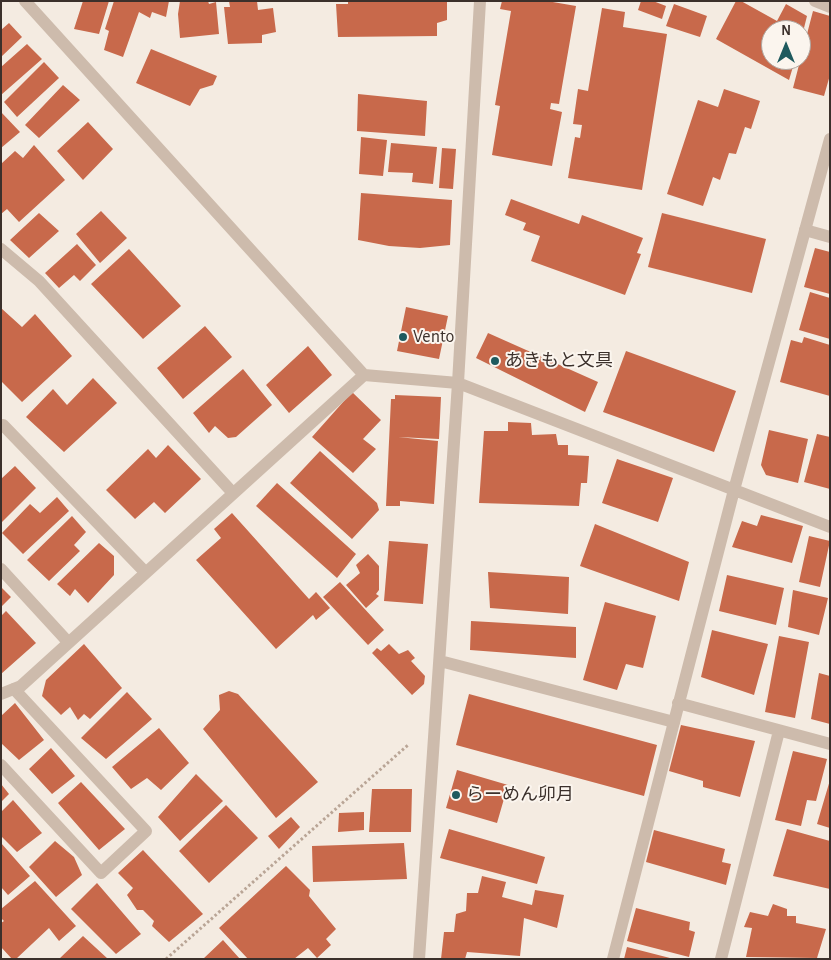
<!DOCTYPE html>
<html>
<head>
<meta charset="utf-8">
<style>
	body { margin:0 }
	#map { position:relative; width:831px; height:960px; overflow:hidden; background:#f4ebe1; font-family:"Alegreya Sans",sans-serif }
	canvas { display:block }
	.frame { position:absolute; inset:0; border:2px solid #3b302b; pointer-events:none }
	.north { position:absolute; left:761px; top:20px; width:50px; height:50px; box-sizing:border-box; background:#fbf5ee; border:1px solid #aea6a0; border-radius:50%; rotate:0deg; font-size:14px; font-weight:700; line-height:20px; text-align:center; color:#3b302b }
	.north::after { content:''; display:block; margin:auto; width:18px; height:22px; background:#1f5a5e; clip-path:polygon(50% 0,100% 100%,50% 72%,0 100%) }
</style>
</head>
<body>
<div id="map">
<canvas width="831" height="960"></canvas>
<div class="frame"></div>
<div class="north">N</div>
</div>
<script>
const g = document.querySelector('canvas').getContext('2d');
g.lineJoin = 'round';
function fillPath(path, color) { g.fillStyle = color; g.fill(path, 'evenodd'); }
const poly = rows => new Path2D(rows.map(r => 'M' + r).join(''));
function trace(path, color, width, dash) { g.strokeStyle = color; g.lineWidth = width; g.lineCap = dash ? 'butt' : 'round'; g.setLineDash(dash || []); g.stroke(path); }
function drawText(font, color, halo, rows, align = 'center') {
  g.font = font + ' "Alegreya Sans","Noto Sans JP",sans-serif'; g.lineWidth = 4; g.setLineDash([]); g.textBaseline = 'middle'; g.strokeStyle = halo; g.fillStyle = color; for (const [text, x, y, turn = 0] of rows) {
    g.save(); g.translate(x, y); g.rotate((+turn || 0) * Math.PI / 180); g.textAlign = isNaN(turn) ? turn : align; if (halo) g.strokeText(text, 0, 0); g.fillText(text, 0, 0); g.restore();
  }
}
fillPath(poly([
	[83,1,109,1,99,34,74,29],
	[114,1,169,1,166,17,152,12,150,18,139,12,123,57,104,50,109,31,105,29],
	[180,1,208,1,209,4,216,2,219,34,180,38,178,14],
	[229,1,257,1,258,10,273,8,276,32,262,35,262,43,228,44,224,7,230,7],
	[348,1,447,1,447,20,437,23,437,36,338,37,336,4,348,4],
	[502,1,547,1,576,6,559,104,551,103,550,109,562,112,552,166,492,155,500,106,495,105,511,11,500,9],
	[641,1,653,1,666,6,662,19,638,10],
	[736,1,741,1,777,21,786,4,807,16,802,36,801,30,771,30,771,60,795,60,789,80,716,39],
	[674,4,707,16,700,37,666,26],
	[602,8,625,12,623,27,667,34,642,190,568,178,575,137,580,138,582,125,573,124,578,89,588,91],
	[813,11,830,16,830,75,824,96,793,88],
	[9,23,22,37,1,57,1,30],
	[27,44,42,59,1,95,1,67],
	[151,49,217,76,213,85,200,89,190,106,136,83],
	[44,62,59,78,17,117,4,102],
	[63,85,80,100,39,138,25,125],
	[724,89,760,101,751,129,745,127,736,154,729,153,720,180,713,177,703,206,667,194,698,100,718,107],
	[358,94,427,101,425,136,357,131],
	[1,112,20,132,1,148],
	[88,122,113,149,83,180,57,151],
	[361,137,387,140,383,176,359,174],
	[391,143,437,147,433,184,412,182,413,173,388,172],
	[34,145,65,180,19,222,7,209,1,214,1,164,15,151,23,158],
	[442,148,456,149,453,189,439,188],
	[361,193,452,200,450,245,420,248,389,246,358,240],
	[511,199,579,224,582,215,643,238,637,253,641,254,625,295,531,261,540,236,523,230,526,223,505,215],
	[101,211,127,238,100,263,76,234],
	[39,213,59,231,29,258,10,240],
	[662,213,766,239,752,293,648,267],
	[77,244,96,265,80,281,74,275,59,288,45,273],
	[815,248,830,252,830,294,804,287],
	[129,249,181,306,143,339,91,284],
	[810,292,830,298,830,339,799,330],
	[406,307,448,316,439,359,397,351],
	[1,308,22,327,35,314,72,356,22,402,1,381],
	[205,326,232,357,183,399,157,368],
	[488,333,598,382,585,412,476,358],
	[804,337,830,345,830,396,780,382,791,340,802,343],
	[308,346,332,375,289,413,266,385],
	[626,351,736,391,714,452,603,412],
	[243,369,272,405,236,437,228,438,215,426,209,433,193,413],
	[93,378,117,403,64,452,26,417,53,389,67,405],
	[352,392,381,420,363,439,376,449,353,473,312,437],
	[395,395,441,397,439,439,398,437,438,441,434,504,400,501,400,506,386,506,391,399,395,399],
	[508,422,531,423,532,435,556,434,558,445,568,445,568,455,589,456,587,483,581,483,579,506,479,503,484,431,508,431],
	[769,430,808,439,798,483,766,475,761,465],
	[817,434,830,437,830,489,804,482],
	[168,445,201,479,165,513,154,502,135,519,106,490,148,449,156,458],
	[320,451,377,503,379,510,352,539,290,483],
	[617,459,673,478,658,522,602,503],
	[15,466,36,488,1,523,1,479],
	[277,483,356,554,337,578,256,506],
	[57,497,69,511,23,554,2,533,30,504,40,513],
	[232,513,309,599,316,592,330,608,316,620,313,615,276,649,196,560,221,538,214,529],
	[761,515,803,526,792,563,732,547,742,521,757,526],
	[72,516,86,532,74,545,80,551,49,581,27,560],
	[595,524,689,562,679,601,580,566],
	[809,536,830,541,820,587,799,582],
	[389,541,428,544,423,604,384,601],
	[99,543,114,556,114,575,88,603,75,589,70,596,57,584],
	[368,554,379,566,379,590,376,594,379,596,366,608,346,585,360,573,356,565],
	[488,572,569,577,568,614,490,608],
	[727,575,784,588,776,625,719,611],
	[340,582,384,630,368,645,323,597],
	[1,587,11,597,1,607],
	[793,590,828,598,819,635,788,627],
	[605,602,656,616,643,668,626,664,617,690,583,680],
	[6,611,36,643,1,674,1,616],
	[471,621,576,627,576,658,470,650],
	[712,630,768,644,754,695,701,677],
	[779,636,809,642,795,718,765,712],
	[84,644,122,688,90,719,84,714,78,720,70,707,61,715,42,696,46,680],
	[389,644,399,654,408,650,415,658,411,661,425,676,424,684,412,695,372,653,377,648,381,651],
	[819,673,830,676,830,724,811,719],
	[229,691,238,694,318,782,276,818,203,729,220,710,219,695],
	[127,692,152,719,106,759,81,738],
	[469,694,657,745,644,796,456,745],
	[15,703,44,740,19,760,1,743,1,716],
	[681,725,755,741,740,797,703,787,703,781,669,771],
	[159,728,189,763,161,790,147,778,131,789,112,767],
	[51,748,75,776,52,794,29,769],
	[793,751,827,759,816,801,807,800,801,826,775,820],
	[457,770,508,785,497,823,446,808],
	[196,774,223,801,180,841,158,817],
	[830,780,830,828,817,824],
	[81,782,125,829,99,850,58,803],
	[1,784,9,794,1,802],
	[372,789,412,789,411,832,369,832],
	[13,800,42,833,17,852,1,836,1,812],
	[226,805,258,838,209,883,179,851],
	[364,812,364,830,338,832,339,813],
	[291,817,300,827,279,849,268,836],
	[449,829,545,857,537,884,440,858],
	[787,829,830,841,830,889,773,876],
	[654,830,725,849,722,862,731,864,726,885,646,862],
	[55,841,74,857,82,875,56,897,29,867],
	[1,843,30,876,8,895,1,887],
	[404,843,407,879,313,882,312,846],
	[143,850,203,914,169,942,152,926,154,921,143,910,137,910,127,895,133,888,118,873],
	[286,866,310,890,309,896,336,929,326,939,331,945,317,958,308,948,294,959,248,959,219,928],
	[482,876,506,882,502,897,532,905,535,890,564,895,557,928,524,918,520,956,467,952,465,959,441,959,444,932,454,932,456,914,466,911,467,893,478,893],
	[35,881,76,926,59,941,49,928,16,959,12,959,1,947,1,923,4,921,1,918,1,909],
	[97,883,141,934,116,954,71,909],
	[773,904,787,909,787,916,796,916,796,923,826,929,817,958,746,957,752,928,744,927,750,912,768,916],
	[636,908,690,922,689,930,695,932,689,957,627,941],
	[83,936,108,959,59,959],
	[223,940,240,959,203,959],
	[627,947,670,958,670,959,624,959]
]), '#c8694b');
trace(poly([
	[166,959,408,745]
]), '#b9a596', 3, [2.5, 2.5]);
trace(poly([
	[805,230,830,237],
	[3,425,145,572],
	[1,569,68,642],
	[1,765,101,873,146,831,14,689],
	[613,959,674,722]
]), '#cdbbac', 12);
trace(poly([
	[25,1,364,375,458,383,830,527],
	[815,1,830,7],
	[1,249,39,281,232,492],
	[440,661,674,722,734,490,830,139],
	[1,694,21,686,364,375],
	[678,703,830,744],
	[419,959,458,383,480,1],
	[721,959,779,731]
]), '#cdbbac', 12);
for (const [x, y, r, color] of [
	[403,337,5,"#1f5a5e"],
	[495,361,5,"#1f5a5e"],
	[456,795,5,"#1f5a5e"]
]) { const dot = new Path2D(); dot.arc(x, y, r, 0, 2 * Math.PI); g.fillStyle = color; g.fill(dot); trace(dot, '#fbf5ee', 2); }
drawText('18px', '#3b302b', '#fbf5ee', [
	["Vento",413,337],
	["あきもと文具",505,361],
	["らーめん卯月",466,795]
], 'left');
</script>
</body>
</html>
